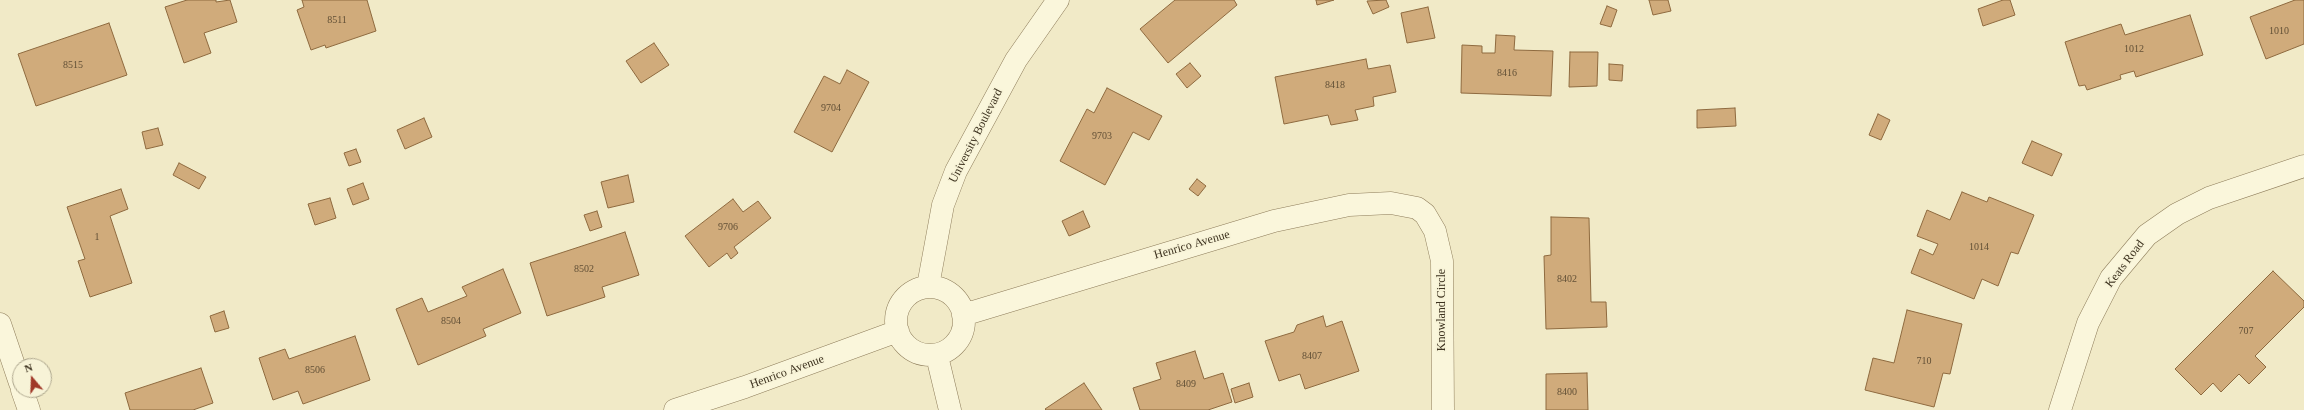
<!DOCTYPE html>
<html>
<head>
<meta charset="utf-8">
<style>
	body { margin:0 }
	#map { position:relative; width:2304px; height:410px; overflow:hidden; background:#f1eac7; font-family:"Times New Roman",serif }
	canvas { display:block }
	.north { position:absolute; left:12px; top:358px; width:40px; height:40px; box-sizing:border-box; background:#f7f3d7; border:1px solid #ada68d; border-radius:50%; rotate:341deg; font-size:11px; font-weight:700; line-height:16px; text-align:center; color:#3d321f }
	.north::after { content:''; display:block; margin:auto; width:14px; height:18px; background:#a03828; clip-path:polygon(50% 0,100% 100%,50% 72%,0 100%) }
</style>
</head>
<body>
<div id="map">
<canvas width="2304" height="410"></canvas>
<div class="north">N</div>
</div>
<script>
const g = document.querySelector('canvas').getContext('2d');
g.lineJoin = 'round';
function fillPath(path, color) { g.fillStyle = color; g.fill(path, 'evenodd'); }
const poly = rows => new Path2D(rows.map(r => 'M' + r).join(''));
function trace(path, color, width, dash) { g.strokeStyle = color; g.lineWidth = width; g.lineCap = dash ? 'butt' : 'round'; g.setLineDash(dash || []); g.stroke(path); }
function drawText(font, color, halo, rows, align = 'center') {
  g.font = font + ' "Times New Roman",serif'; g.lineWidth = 3; g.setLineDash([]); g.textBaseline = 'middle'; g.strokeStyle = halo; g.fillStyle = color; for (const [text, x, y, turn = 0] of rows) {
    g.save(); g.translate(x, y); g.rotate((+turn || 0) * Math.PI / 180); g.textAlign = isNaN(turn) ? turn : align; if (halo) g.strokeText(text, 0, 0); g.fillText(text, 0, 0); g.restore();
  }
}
const building = poly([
	[187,0,216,0,216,2,230,0,237,22,204,33,211,53,184,63,165,7,187,0],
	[302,0,367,0,376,31,326,48,325,45,311,50,297,10,304,7,302,0],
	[1175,0,1234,0,1237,5,1168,63,1140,29,1175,0],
	[1316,0,1334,0,1317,5,1316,0],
	[1386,0,1389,7,1373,14,1367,1,1386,0],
	[1649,0,1668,0,1671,11,1653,15,1649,0],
	[2003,0,2010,0,2015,15,1983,26,1978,9,2003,0],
	[2295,0,2304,0,2304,44,2266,59,2250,17,2295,0],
	[1607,6,1617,10,1611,27,1600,24,1607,6],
	[1428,7,1435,38,1407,43,1401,13,1428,7],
	[2190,15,2203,55,2136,77,2134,71,2120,75,2121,79,2087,90,2085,85,2079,86,2065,42,2121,24,2125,35,2190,15],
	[109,23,127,75,36,106,18,54,109,23],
	[1496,35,1515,36,1514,50,1553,51,1551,96,1461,93,1462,45,1482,46,1482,53,1495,53,1496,35],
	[654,43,669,65,641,83,626,61,654,43],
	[1570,52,1598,52,1597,86,1569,87,1570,52],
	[1366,59,1368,69,1390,65,1396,92,1373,97,1374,106,1355,110,1358,120,1331,125,1328,115,1284,124,1275,77,1366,59],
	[1190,63,1201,76,1187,88,1176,74,1190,63],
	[1609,64,1623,65,1622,81,1609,80,1609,64],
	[847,70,869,82,832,152,794,132,824,76,840,84,847,70],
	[1107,88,1162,116,1149,140,1133,132,1105,185,1060,161,1087,109,1094,113,1107,88],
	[1735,108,1736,126,1697,128,1697,110,1735,108],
	[1878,114,1890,120,1881,140,1869,135,1878,114],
	[424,118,432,137,405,149,397,130,424,118],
	[158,128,163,145,146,149,142,132,158,128],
	[2032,141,2062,154,2052,176,2022,163,2032,141],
	[356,149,361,162,349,166,344,153,356,149],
	[179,163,206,177,199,189,173,175,179,163],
	[628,175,634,202,608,208,601,182,628,175],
	[1197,179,1206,186,1198,196,1189,189,1197,179],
	[363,183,369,199,353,205,347,189,363,183],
	[121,189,128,209,110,216,132,283,90,297,78,261,85,259,67,207,121,189],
	[1962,192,1987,202,1989,197,2034,215,2018,254,2011,252,1998,286,1982,279,1974,299,1911,273,1920,249,1933,255,1938,244,1917,236,1927,210,1950,220,1962,192],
	[330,198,336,218,315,225,308,204,330,198],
	[733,199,743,212,758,201,771,218,734,247,738,253,731,259,727,253,709,267,685,236,733,199],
	[597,211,602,227,590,231,584,215,597,211],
	[1083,211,1090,227,1069,236,1062,221,1083,211],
	[1551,217,1589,218,1591,302,1606,302,1607,327,1546,329,1544,256,1551,255,1551,217],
	[625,232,639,275,602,287,605,297,547,316,530,263,625,232],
	[503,269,521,313,483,329,486,336,418,365,396,309,422,298,428,312,467,296,462,287,503,269],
	[2273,271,2304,301,2304,307,2255,356,2266,367,2249,384,2239,374,2221,392,2213,383,2201,395,2175,369,2273,271],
	[1907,310,1962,324,1950,374,1943,373,1934,407,1865,390,1873,358,1894,363,1907,310],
	[224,311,229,328,215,332,210,316,224,311],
	[1323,316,1326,327,1342,321,1359,371,1305,389,1300,374,1279,381,1265,341,1294,332,1297,325,1323,316],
	[355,336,370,380,303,404,298,391,273,400,259,358,285,349,289,359,355,336],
	[1195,351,1204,379,1223,373,1232,402,1208,410,1140,410,1133,388,1161,379,1156,363,1195,351],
	[201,368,213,403,193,410,130,410,125,393,201,368],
	[1587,373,1588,410,1546,410,1546,374,1587,373],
	[1084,383,1102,410,1046,410,1045,409,1084,383],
	[1249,383,1253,397,1235,403,1231,389,1249,383]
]);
fillPath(building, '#d0ab7b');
trace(building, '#8e6a3f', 1);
const minor = poly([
	[928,286,943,205,956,171,1016,60,1058,0],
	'896 321a34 34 0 1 1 68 0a34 34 0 1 1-68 0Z',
	[963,315,1274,221,1349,205,1391,203,1417,208,1425,214,1435,231,1442,261,1443,410],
	[0,324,20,383],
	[937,356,950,410],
	[22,390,29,410],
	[675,410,745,387,898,331],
	[2060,410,2088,323,2111,278,2147,235,2177,214,2209,198,2304,166]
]);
trace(minor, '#8e7d5b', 23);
trace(minor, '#faf6db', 22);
drawText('10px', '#625036', null, [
	["8511",337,20],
	["1010",2279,31],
	["1012",2134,49],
	["8515",73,65],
	["8416",1507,73],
	["8418",1335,85],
	["9704",831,108],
	["9703",1102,136],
	["9706",728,227],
	["1",97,237],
	["1014",1979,247],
	["8502",584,269],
	["8402",1567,279],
	["8504",451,321],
	["707",2246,331],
	["8407",1312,356],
	["710",1924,361],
	["8506",315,370],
	["8409",1186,384],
	["8400",1567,392]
]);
drawText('12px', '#3d321f', '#f7f3d7', [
	["University Boulevard",976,136,-63],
	["Henrico Avenue",1192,245,-16],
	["Keats Road",2125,264,-53],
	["Knowland Circle",1442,310,-90],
	["Henrico Avenue",787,372,-20]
]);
</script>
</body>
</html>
